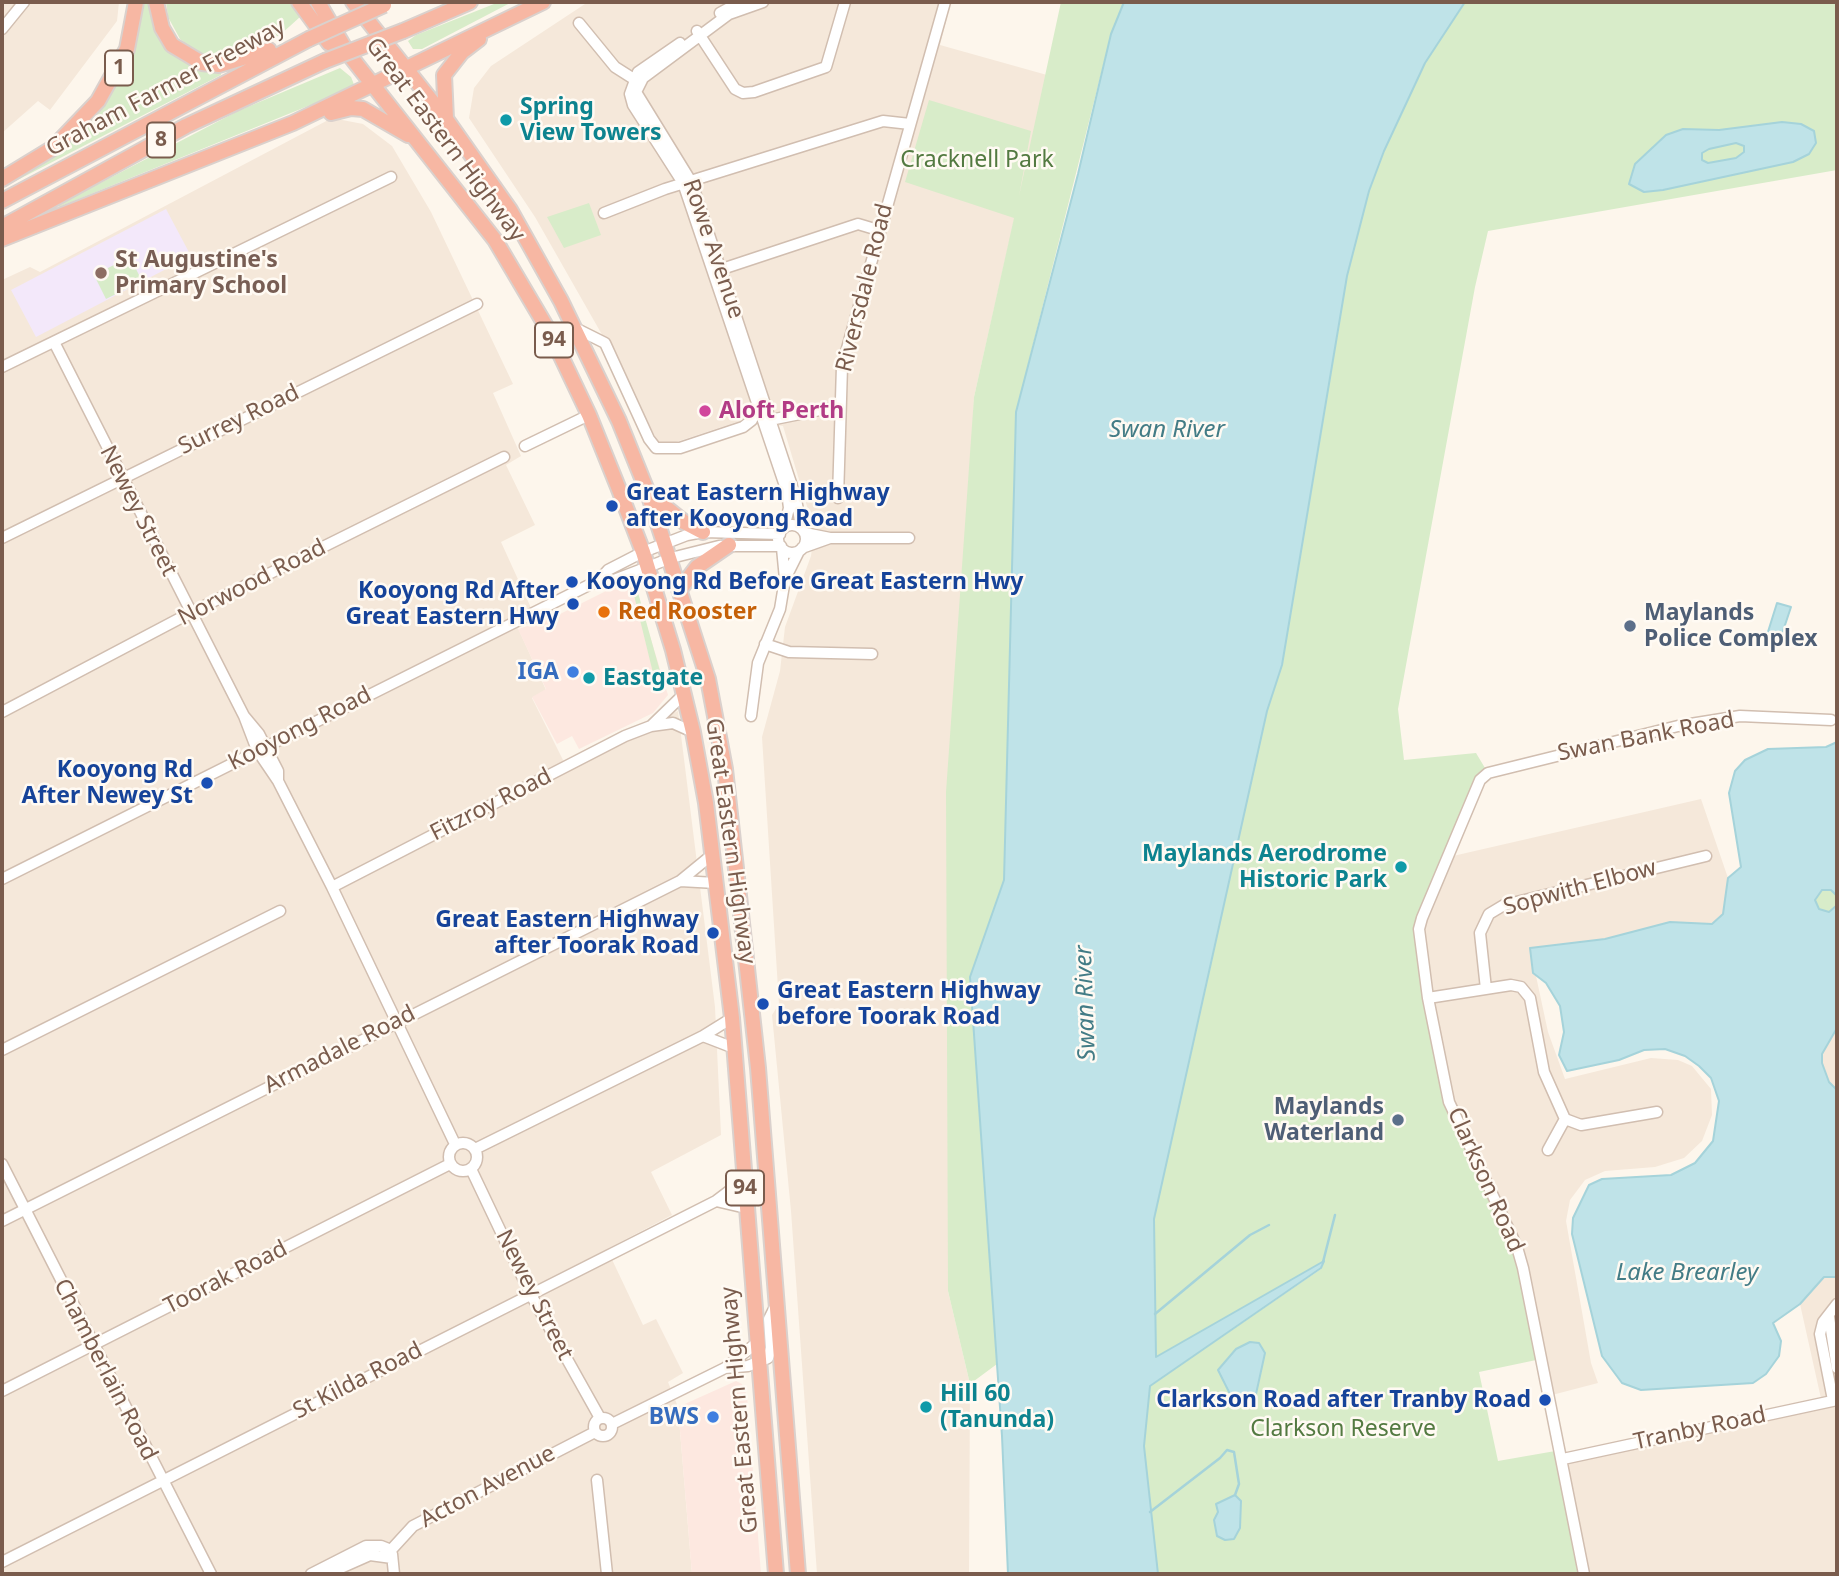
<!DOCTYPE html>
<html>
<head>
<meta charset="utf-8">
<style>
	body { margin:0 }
	#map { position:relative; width:1839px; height:1576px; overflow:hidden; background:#fdf6ec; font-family:"Noto Sans",sans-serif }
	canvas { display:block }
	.frame { position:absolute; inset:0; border:4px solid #7a5c4d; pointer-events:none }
</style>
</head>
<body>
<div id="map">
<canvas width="1839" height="1576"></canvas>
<div class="frame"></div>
</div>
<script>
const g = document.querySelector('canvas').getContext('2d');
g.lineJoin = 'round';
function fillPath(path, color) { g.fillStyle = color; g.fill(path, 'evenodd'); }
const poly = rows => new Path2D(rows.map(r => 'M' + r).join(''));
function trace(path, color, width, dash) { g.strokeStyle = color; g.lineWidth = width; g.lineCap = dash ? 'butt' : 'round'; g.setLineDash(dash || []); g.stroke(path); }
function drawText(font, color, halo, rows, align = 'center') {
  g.font = font + ' "Noto Sans",sans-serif'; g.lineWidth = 5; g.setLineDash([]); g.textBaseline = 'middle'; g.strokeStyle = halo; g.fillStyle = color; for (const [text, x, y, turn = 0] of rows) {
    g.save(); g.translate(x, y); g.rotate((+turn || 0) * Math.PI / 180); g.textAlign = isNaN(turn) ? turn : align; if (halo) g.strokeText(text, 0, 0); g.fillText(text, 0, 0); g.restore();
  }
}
fillPath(poly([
	[2,2,119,2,117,21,50,110,38,101,2,133],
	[588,2,951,2,940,45,1047,75,974,397,948,1291,970,1384,969,1574,817,1574,791,1211,772,1015,779,1004,762,737,780,671,785,627,811,556,816,519,809,513,783,426,743,420,667,445,658,442,613,354,535,217,469,118,474,88,491,66],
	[332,118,363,124,392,146,431,212,513,384,493,393,521,456,506,465,535,525,501,542,537,621,518,628,546,690,532,698,565,764,678,711,715,1007,721,1135,651,1172,672,1215,607,1249,643,1325,656,1319,683,1373,668,1382,678,1407,692,1574,2,1574,2,280,30,267,40,272],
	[1701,799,1728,878,1723,914,1712,924,1670,922,1605,939,1530,948,1548,1032,1565,1079,1651,1058,1678,1060,1692,1066,1711,1089,1712,1115,1702,1141,1684,1158,1655,1167,1605,1171,1585,1180,1570,1200,1566,1221,1591,1363,1598,1383,1552,1395,1458,1121,1430,999,1422,930,1453,856],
	[1837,1028,1837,1090,1829,1082,1822,1063,1822,1054],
	[1824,1277,1837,1277,1837,1574,1583,1574,1563,1459,1822,1403,1800,1304]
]), '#f5e8da');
fillPath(poly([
	[634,584,668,695,653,713,579,749,572,736,557,744,532,697,546,689,518,629,550,619,612,588],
	[736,1381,742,1384,747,1396,761,1574,692,1574,678,1407]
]), '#fde8e0');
fillPath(poly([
	[166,209,191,256,36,337,11,290]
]), '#f3e8fa');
fillPath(poly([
	[145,2,151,2,175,55,198,68,221,71,221,75,2,188,2,181,107,99,133,51],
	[166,2,289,2,300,17,280,35,235,55,214,57,195,51,180,39,168,17],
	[499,2,512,2,422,49,413,49,408,41,416,35],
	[1061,2,1124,2,1111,34,1016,412,1004,880,970,977,997,1364,970,1384,948,1291,946,792,974,397,1014,218,905,182,929,100,1031,131,1019,196],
	[1465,2,1837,2,1837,170,1488,231,1475,287,1398,709,1404,760,1476,753,1488,773,1420,917,1445,1101,1516,1248,1541,1359,1479,1372,1498,1461,1561,1450,1584,1574,1158,1574,1144,1446,1150,1386,1321,1269,1324,1262,1156,1358,1154,1219,1267,711,1282,665,1347,276,1369,191,1384,151,1425,63],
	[340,68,351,77,355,87,59,207,58,205,238,111],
	[589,203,601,235,564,248,547,217],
	[130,257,142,281,106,299,94,275],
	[632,587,637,589,665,689,653,673],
	[1822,890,1831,890,1837,896,1836,906,1829,912,1819,909,1815,900]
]), '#d8ecc9');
const water = poly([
	[1124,2,1465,2,1425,63,1384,151,1369,191,1347,276,1282,665,1267,711,1154,1219,1156,1357,1324,1261,1321,1268,1150,1386,1144,1446,1158,1574,1008,1574,1002,1436,970,977,1004,880,1016,412,1078,174,1111,34,1124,2],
	[1782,122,1801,124,1814,131,1816,143,1809,154,1793,162,1663,190,1644,192,1629,184,1635,164,1666,135,1683,129,1719,130,1782,122],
	[1736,143,1744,146,1744,152,1736,158,1708,163,1702,160,1702,153,1709,149,1736,143],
	[1777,603,1791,607,1780,640,1767,635,1777,603],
	[1837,742,1837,1028,1822,1054,1822,1063,1829,1082,1837,1090,1837,1277,1824,1277,1800,1304,1773,1323,1781,1341,1779,1356,1766,1374,1753,1383,1641,1390,1622,1383,1602,1356,1572,1234,1573,1218,1589,1185,1602,1179,1671,1175,1695,1163,1713,1141,1719,1101,1711,1078,1699,1066,1685,1056,1665,1049,1644,1050,1619,1060,1567,1071,1559,1055,1564,1032,1560,1006,1546,983,1533,973,1530,948,1605,939,1670,922,1712,924,1723,914,1728,878,1741,867,1729,793,1735,771,1745,760,1768,749,1826,747,1837,742],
	[1822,890,1831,890,1837,896,1836,906,1829,912,1819,909,1815,900,1822,890],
	[1250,1342,1259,1343,1265,1353,1256,1394,1242,1401,1232,1398,1218,1370,1236,1349,1250,1342],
	[1235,1495,1241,1501,1240,1528,1234,1539,1225,1540,1217,1536,1214,1520,1218,1512,1216,1504,1235,1495]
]);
fillPath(water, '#bfe3e8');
trace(water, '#a5d3da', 2);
trace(poly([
	[1323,1262,1335,1215],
	[1155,1314,1250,1235,1269,1225],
	[1150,1512,1220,1458,1227,1450,1234,1452,1239,1484,1235,1495]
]), '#a5d3da', 2.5);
const minor = poly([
	[763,2,729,14,643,78,636,92,692,183,795,495,802,529],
	[720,13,740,2],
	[579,23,615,67,637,81],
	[2,29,24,2],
	[697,31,735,89,743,93,754,92,826,67,845,2],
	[680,43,638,72,630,94,633,105,683,183,787,492,789,508,784,528],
	[604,213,665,189,883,121,910,124],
	[716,271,858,224,878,230],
	[575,328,605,343,649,439,656,448,680,448,743,427,752,420,758,405],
	[54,342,244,716,257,750,278,781,332,887,455,1144],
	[2,367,391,177],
	[765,421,840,406],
	[525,446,589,415],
	[838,498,842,366,945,2],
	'778 539a14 14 0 1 1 28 0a14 14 0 1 1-28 0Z',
	[805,533,830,538,909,538],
	[2,538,477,304],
	[802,548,830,538],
	[785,579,799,551],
	[599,580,614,580,671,558,719,546,781,546],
	[765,644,789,652,872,654],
	[2,712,190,613,504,457],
	[244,716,259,734,278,771,278,781],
	[751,716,758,663,780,609,785,579,782,548],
	[651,726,684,694],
	[2,879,599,580,608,570,643,552,687,535,703,532,780,534],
	[680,881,716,883],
	[332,887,625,736,651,726,673,723,693,732],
	[1486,989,1480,933,1489,914,1504,905,1706,856],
	[1428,998,1511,985,1521,987,1530,998,1544,1072,1565,1119,1581,1125,1657,1112],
	[703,1036,734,1048],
	[2,1050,280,911],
	'449 1157a14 14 0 1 1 28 0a14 14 0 1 1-28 0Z',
	[475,1149,703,1036,732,1018],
	[1548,1150,1565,1119],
	[2,1164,211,1574],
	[471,1169,530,1293,600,1418],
	[716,1201,746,1208],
	[2,1221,680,881,713,854],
	[1829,1317,1837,1368],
	[725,1368,748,1366,768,1358,771,1348,769,1319,775,1307],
	[2,1391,450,1164],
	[1833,1400,1820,1334,1823,1322,1837,1304],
	'594 1427a9 9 0 1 1 18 0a9 9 0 1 1-18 0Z',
	[612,1424,725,1368,758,1342],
	[1563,1459,1837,1400],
	[597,1480,607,1574],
	[391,1550,413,1526,595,1432],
	[392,1554,394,1574],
	[2,1562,716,1201,745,1179],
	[311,1574,366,1546,381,1546,391,1550],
	[327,1574,370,1555,392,1558],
	[1584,1574,1523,1268,1517,1247,1449,1102,1428,998,1419,929,1422,918,1480,780,1488,773,1678,726,1740,716,1831,720]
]);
const highway = poly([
	[156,2,162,28,172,45,202,63,219,65,269,50],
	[299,2,329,43,346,51],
	[318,2,347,52,495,240,550,333,589,415,618,487,643,552,673,650,693,732,706,803,732,1018,776,1574],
	[353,2,446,119,510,210,561,301,619,421,648,493,708,679,725,769,758,1068,798,1574],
	[403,31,470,2],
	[331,113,351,108,363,109,408,135],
	[446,119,444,75,462,52,479,39],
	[2,179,53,148,98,101,127,49,136,2],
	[2,201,309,39],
	[2,227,186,126,325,61],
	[2,239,293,123,543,2],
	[649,494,684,522,703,532],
	[681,588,697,567,729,545]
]);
trace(minor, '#d1beb0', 13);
trace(highway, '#dad1cd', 18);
trace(minor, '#fff', 10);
trace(highway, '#f7b7a3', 14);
const highwayBridge = poly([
	[309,39,384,5],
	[325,61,403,31]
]);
trace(highwayBridge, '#dad1cd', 18, []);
trace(highwayBridge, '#f7b7a3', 14);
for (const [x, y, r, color] of [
	[506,120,7,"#0f9aa8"],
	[101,273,7,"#8d6e63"],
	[705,411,7,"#d1479c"],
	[612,506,7,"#1a4fb4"],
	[572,582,7,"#1a4fb4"],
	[573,604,7,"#1a4fb4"],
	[604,612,7,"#e8710a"],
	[1630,626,7,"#5c6f8a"],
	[573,672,7,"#3f7fe0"],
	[589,678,7,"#0f9aa8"],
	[207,783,7,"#1a4fb4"],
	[1401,867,7,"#0f9aa8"],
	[713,933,7,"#1a4fb4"],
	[763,1004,7,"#1a4fb4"],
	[1398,1120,7,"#5c6f8a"],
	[1545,1400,7,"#1a4fb4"],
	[926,1407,7,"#0f9aa8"],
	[713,1417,7,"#3f7fe0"]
]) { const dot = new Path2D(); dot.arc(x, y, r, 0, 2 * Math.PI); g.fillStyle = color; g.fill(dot); trace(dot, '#fffaf3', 2.5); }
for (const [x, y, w] of [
	[119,68,28],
	[161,140,28],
	[554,340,38],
	[745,1188,38]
]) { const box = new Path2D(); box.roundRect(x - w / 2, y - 17.5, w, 35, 5); g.fillStyle = '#fffaf3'; g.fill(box); trace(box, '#7a5c4d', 2); }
drawText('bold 21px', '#7a5c4d', null, [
	["1",119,68],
	["8",161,140],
	["94",554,340],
	["94",745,1188]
]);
drawText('23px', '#7a5c4d', '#fffaf3', [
	["Graham Farmer Freeway",166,88,-28],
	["Great Eastern Highway",445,140,53],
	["Rowe Avenue",713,249,71],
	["Riversdale Road",865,288,-76],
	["Surrey Road",239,420,-26],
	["Newey Street",138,511,63],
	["Norwood Road",252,583,-27],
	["Kooyong Road",300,729,-27],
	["Swan Bank Road",1646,737,-11],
	["Fitzroy Road",491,805,-27],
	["Great Eastern Highway",730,841,82],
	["Sopwith Elbow",1580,888,-15],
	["Armadale Road",340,1050,-27],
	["Clarkson Road",1485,1180,66],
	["Toorak Road",226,1278,-27],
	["Newey Street",534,1295,63],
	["Chamberlain Road",105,1370,63],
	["St Kilda Road",358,1381,-27],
	["Great Eastern Highway",740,1410,-95],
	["Tranby Road",1700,1429,-12],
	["Acton Avenue",488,1487,-28]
]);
drawText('bold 23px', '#0d838f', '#fffaf3', [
	["Spring",520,107],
	["View Towers",520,133],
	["Eastgate",603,678],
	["Maylands Aerodrome",1387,854,"right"],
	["Historic Park",1387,880,"right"],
	["Hill 60",940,1394],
	["(Tanunda)",940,1420]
], 'left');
drawText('23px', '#537a41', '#fffaf3', [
	["Cracknell Park",977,160],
	["Clarkson Reserve",1343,1429]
]);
drawText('bold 23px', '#785e54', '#fffaf3', [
	["St Augustine's",115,260],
	["Primary School",115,286]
], 'left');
drawText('bold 23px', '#b23c85', '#fffaf3', [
	["Aloft Perth",719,411]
], 'left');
drawText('bold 23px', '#164399', '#fffaf3', [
	["Great Eastern Highway",626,493,"left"],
	["after Kooyong Road",626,519,"left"],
	["Kooyong Rd Before Great Eastern Hwy",586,582,"left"],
	["Kooyong Rd After",559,591],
	["Great Eastern Hwy",559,617],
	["Kooyong Rd",193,770],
	["After Newey St",193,796],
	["Great Eastern Highway",699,920],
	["after Toorak Road",699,946],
	["Great Eastern Highway",777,991,"left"],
	["before Toorak Road",777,1017,"left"],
	["Clarkson Road after Tranby Road",1531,1400]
], 'right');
drawText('bold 23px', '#c56008', '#fffaf3', [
	["Red Rooster",618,612]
], 'left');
drawText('bold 23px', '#4e5e75', '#fffaf3', [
	["Maylands",1644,613],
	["Police Complex",1644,639],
	["Maylands",1384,1107,"right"],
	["Waterland",1384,1133,"right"]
], 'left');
drawText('bold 23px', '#366cbe', '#fffaf3', [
	["IGA",559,672],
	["BWS",699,1417]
], 'right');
drawText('italic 24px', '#437c86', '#fffaf3', [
	["Swan River",1167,430],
	["Swan River",1086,1003,-92],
	["Lake Brearley",1687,1273]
]);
</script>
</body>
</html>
